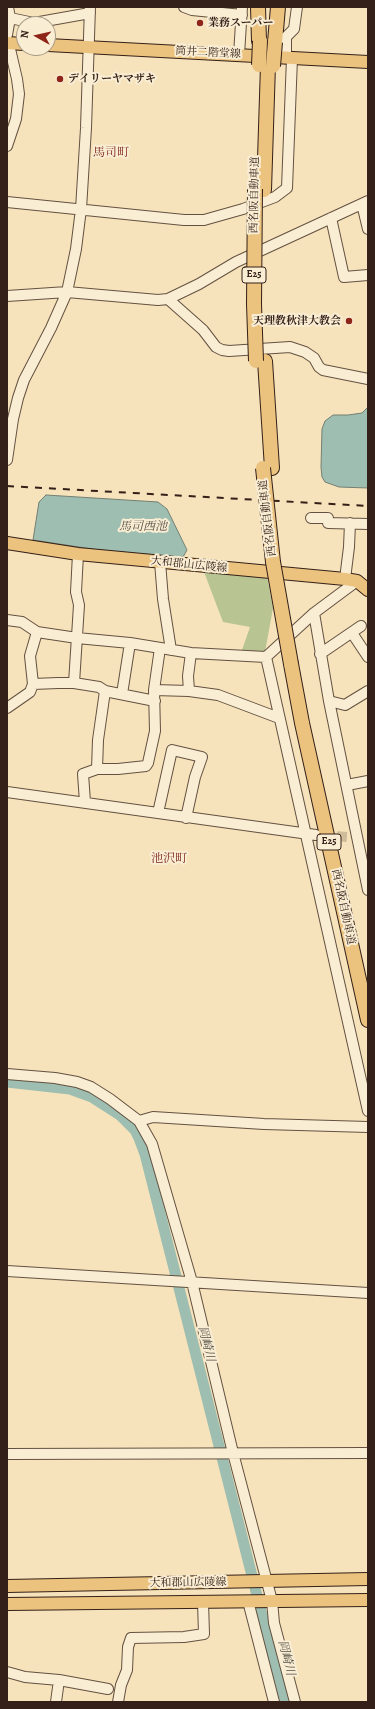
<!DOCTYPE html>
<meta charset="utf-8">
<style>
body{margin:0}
#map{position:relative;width:375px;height:1709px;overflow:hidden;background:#f6e3bb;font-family:Alegreya,serif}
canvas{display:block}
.frame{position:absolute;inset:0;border:8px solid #342018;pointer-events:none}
.north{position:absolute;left:16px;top:16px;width:40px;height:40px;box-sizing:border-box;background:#f9edd3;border:1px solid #aa9b88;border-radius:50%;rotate:278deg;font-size:11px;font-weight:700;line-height:16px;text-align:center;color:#342018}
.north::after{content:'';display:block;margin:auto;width:14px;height:18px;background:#8f2418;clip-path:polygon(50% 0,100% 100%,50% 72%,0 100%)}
</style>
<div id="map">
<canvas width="375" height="1709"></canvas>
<div class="frame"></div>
<div class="north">N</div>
</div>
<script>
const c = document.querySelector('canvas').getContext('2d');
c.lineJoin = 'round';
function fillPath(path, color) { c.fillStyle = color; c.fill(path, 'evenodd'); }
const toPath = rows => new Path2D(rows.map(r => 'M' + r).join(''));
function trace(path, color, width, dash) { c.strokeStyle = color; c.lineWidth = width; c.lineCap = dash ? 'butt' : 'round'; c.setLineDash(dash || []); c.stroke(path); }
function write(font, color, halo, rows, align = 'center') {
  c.font = font + ' Alegreya,"Noto Serif JP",serif'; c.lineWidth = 4; c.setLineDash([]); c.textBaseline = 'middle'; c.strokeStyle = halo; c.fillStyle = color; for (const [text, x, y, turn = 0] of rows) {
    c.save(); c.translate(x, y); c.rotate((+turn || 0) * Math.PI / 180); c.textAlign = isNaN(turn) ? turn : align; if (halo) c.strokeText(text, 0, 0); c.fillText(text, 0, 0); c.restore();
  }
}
const green = toPath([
 [204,572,267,576,273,608,265,652,242,650,250,627,223,622]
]);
const water = toPath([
 [368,407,368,488,339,487,325,482,322,477,321,467,322,429,325,421,333,415,348,415,362,413,368,407],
 [46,495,158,502,167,509,187,550,183,557,105,551,33,540,39,502,46,495]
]);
const river = toPath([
 [7,1082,70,1089,92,1097,120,1115,135,1130,139,1138,145,1154,284,1702]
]);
const minorTunnel = toPath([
 [322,835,348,837]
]);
const minor = toPath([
 [184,7,192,10,242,15],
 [10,18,34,23,90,13],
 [7,35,10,18,8,7],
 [239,55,242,7],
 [286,57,286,37,294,29,297,7],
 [7,146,16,119,19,94,17,79,10,49,10,43],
 [7,202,184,220,204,220,243,209,275,197,287,188,292,58],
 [362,204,368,229],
 [331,218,344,277,368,275],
 [7,296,67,292,158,300,168,299,199,284,236,262,368,201],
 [168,299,203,330,216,347,222,350,229,351,290,347,305,352,314,358,319,367,323,370,368,379],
 [7,460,13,419,18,398,24,380,51,328,67,292,76,249,81,209,86,128,90,7],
 [311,518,328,518,328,523,368,524],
 [160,562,163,599,171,650],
 [345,579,349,547,350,523],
 [314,613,329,701,368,890],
 [7,620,22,622,37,632,77,638,130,643,191,653,266,657,314,613,357,581],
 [352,633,368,657],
 [320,654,361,626],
 [266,657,368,1111],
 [74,683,79,605,76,592,78,554],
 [33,684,30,656,37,632],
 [154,690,189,691,218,695,279,718],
 [189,691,188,676,191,653],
 [122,694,130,643],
 [329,701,345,705,368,691],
 [7,708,30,692,33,684,58,683,74,683,99,687,105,691,155,701],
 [97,769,98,740,105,691],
 [347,785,368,781],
 [7,792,316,835],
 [85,802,83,774,97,769,118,769,146,766,148,763,155,731,154,690,160,648],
 [158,813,172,750,202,757,195,777,186,818],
 [7,1074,55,1078,77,1082,91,1087,110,1099,139,1121,152,1144,192,1282,233,1453,272,1601,274,1623,295,1702],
 [139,1121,153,1117,264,1124,368,1127],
 [7,1271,368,1293],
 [7,1454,368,1453],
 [248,1601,274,1702],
 [7,1672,25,1677,59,1680,108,1689],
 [56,1702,59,1680],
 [118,1702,121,1685,127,1670,128,1647,131,1638,184,1637,204,1634,203,1602]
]);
const major = toPath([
 [7,43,24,44],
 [48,45,368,62],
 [7,543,78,554,345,579,357,581,368,590],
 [7,1586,368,1579],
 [7,1604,368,1600]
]);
const highway = toPath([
 [258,7,259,41],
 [275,42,278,7],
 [264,190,268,65],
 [265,361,272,468],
 [291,664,302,723,368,1020]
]);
const rail = toPath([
 [7,486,368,506]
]);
const highwayBridge = toPath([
 [259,65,260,41],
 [273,66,275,42],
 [255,189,254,304,256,361],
 [263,468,273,562,291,664]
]);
const markers = [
 [200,23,4,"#8f2418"],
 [60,79,4,"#8f2418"],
 [349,321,4,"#8f2418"]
];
const shields = [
 [254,275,24],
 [329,842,24]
];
const shieldNames = [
 ["E25",254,275],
 ["E25",329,842]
];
const poiNames = [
 ["業務スーパー",208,23],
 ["デイリーヤマザキ",68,79],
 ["天理教秋津大教会",341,321,"right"]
];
const streetNames = [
 ["筒井二階堂線",208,53,3],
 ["西名阪自動車道",255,195,-89],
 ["西名阪自動車道",268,518,-97],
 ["大和郡山広陵線",189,565,6],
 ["西名阪自動車道",343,907,78],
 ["大和郡山広陵線",188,1583,-1]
];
const neighbourhoodNames = [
 ["馬司町",111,153],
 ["池沢町",169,859]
];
const waterNames = [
 ["馬司西池",143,527],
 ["岡崎川",206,1344,76],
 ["岡崎川",286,1658,76]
];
fillPath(green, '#b9c493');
fillPath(water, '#9dbeb0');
trace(water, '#737f73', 1);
trace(river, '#9dbeb0', 11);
trace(minorTunnel, '#cfbc9a', 10, [10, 5]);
trace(minor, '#645141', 12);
trace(major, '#342018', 14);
trace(highway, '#342018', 16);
trace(minor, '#f9edd3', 10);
trace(major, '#ebc27e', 12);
trace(highway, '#ebc27e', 14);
trace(rail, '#342018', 2, [7, 7]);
trace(highwayBridge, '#342018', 16, []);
trace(highwayBridge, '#ebc27e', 14);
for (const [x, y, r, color] of markers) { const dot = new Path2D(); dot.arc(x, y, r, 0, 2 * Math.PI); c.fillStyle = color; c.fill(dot); trace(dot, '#f9edd3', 1.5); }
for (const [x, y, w] of shields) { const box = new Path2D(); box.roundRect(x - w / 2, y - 8, w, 16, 3); c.fillStyle = '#f9edd3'; c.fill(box); trace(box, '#342018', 1); }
write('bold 10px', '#342018', null, shieldNames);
write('bold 11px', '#342018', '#f9edd3', poiNames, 'left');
write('11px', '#342018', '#f9edd3', streetNames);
write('12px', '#7a1f14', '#f9edd3', neighbourhoodNames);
write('italic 12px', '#544f46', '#f9edd3', waterNames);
</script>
